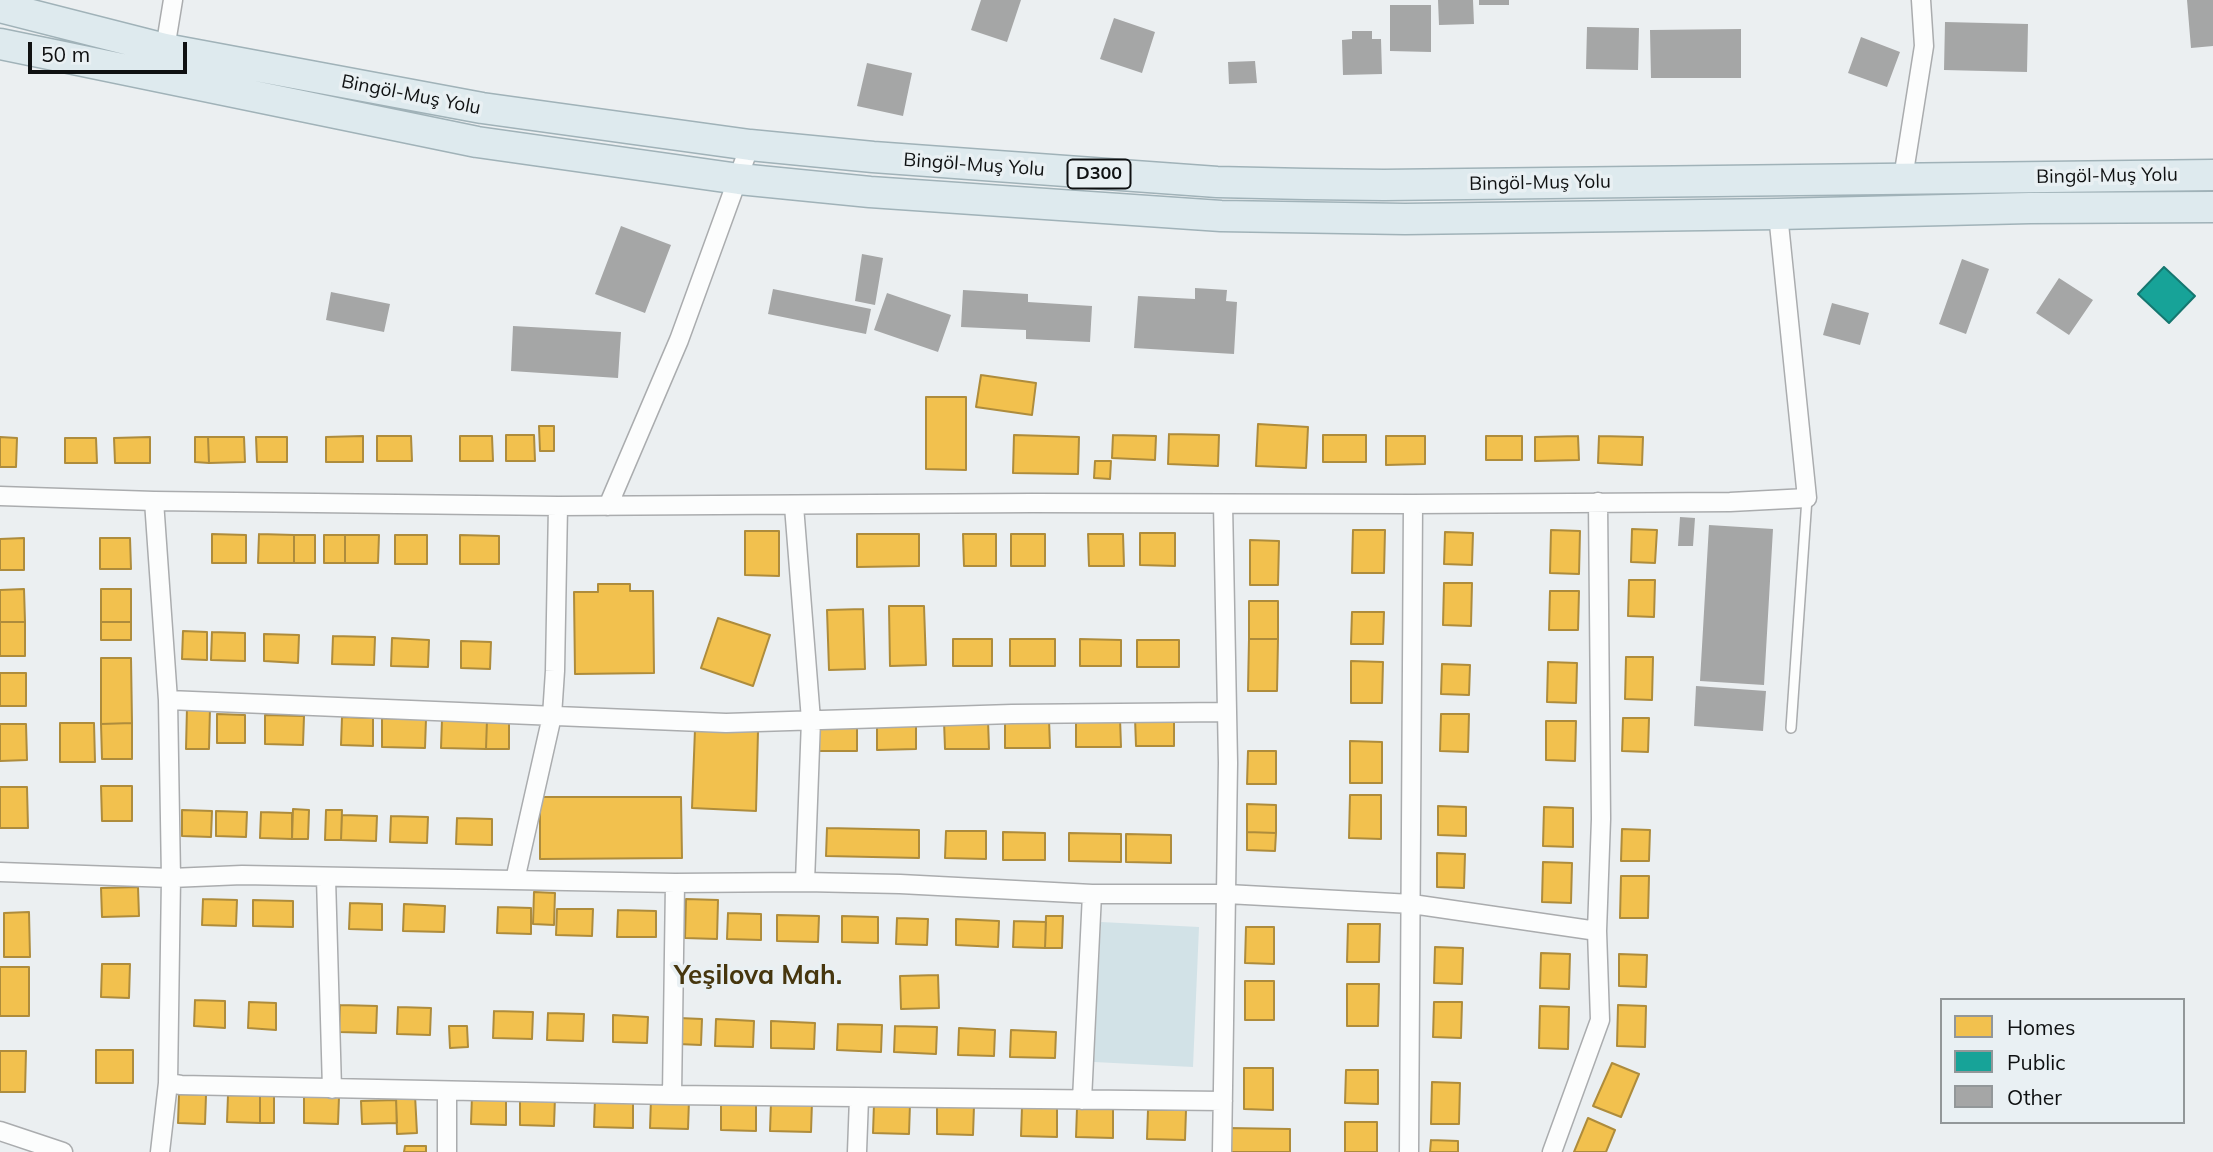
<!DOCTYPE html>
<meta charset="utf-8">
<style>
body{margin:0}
#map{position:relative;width:2213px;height:1152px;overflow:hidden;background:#ebeff1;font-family:Mulish,sans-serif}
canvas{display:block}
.legend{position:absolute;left:1940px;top:998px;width:245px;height:126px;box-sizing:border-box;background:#e9f0f3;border:2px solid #929799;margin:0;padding:9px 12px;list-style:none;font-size:21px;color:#0f1112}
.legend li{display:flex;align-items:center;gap:14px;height:35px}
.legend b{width:35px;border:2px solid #929799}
.scale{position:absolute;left:28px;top:42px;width:159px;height:32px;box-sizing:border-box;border:4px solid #0f1112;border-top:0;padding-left:9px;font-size:21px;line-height:24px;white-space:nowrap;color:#0f1112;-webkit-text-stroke:5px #e9f0f3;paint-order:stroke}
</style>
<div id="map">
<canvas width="2213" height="1152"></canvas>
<ul class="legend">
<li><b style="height:19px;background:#f2c14e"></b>Homes</li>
<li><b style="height:19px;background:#17a398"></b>Public</li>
<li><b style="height:19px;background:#a5a6a6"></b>Other</li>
</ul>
<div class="scale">50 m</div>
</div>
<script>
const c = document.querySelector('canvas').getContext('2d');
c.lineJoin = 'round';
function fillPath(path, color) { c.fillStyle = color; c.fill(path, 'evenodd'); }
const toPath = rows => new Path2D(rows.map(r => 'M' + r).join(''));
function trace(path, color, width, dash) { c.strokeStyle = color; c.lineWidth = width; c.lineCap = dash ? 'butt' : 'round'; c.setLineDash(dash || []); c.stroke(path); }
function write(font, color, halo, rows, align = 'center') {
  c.font = font + ' Mulish,sans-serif'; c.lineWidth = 7; c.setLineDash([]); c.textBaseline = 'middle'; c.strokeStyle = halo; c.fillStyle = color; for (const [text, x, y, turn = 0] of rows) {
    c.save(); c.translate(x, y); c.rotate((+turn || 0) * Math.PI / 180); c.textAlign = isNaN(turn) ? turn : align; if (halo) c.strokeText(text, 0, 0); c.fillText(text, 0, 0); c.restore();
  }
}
const green = toPath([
 [1101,922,1199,927,1193,1067,1094,1062]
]);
const homes = toPath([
 [981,375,1036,383,1032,415,976,407,981,375],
 [926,397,966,397,966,470,926,469,926,397],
 [1258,424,1308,427,1306,468,1256,466,1258,424],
 [539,426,554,426,554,451,540,451,539,426],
 [1169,434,1219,435,1218,466,1168,464,1169,434],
 [506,435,534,435,535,461,506,461,506,435],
 [1014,435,1079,437,1078,474,1013,473,1014,435],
 [1113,435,1156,436,1155,460,1112,458,1113,435],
 [1323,435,1366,435,1366,462,1323,462,1323,435],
 [363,436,363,462,326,462,326,437,363,436],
 [377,436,411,436,412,461,377,461,377,436],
 [460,436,492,436,493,461,460,461,460,436],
 [1386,436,1425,436,1425,464,1386,465,1386,436],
 [1486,436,1522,436,1522,460,1486,460,1486,436],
 [1578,436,1579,460,1535,461,1535,437,1578,436],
 [1599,436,1643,437,1642,465,1598,463,1599,436],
 [0,437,17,438,16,467,0,467,0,437],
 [150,437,150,463,115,463,114,438,150,437],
 [195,437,208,437,209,463,195,462,195,437],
 [208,437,244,437,245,462,209,463,208,437],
 [256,437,287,437,287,462,257,462,256,437],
 [65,438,96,438,97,463,65,463,65,438],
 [1095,461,1111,461,1110,479,1094,478,1095,461],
 [1632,529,1657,530,1655,563,1631,562,1632,529],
 [1353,530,1385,530,1384,573,1352,573,1353,530],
 [1551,530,1580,531,1579,574,1550,573,1551,530],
 [745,531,779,531,779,576,745,575,745,531],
 [1445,532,1473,533,1472,565,1444,564,1445,532],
 [1140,533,1175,533,1175,566,1140,565,1140,533],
 [212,534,246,535,246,563,212,563,212,534],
 [259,534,294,535,294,563,258,563,259,534],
 [857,534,919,534,919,566,857,567,857,534],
 [963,534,996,534,996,566,964,566,963,534],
 [1011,534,1045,534,1045,566,1011,566,1011,534],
 [1088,534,1123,534,1124,566,1089,566,1088,534],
 [294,535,315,535,315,563,294,563,294,535],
 [324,535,345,535,345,563,324,563,324,535],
 [345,535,379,535,378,563,345,563,345,535],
 [395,535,427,535,427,564,395,564,395,535],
 [460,535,499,536,499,564,460,564,460,535],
 [24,538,24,570,0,570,0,539,24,538],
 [100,538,130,538,131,569,100,569,100,538],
 [1250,540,1279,541,1278,585,1250,585,1250,540],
 [1629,580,1655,580,1654,617,1628,616,1629,580],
 [1444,583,1472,583,1471,626,1443,625,1444,583],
 [598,584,630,584,630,591,653,591,654,673,575,674,574,592,598,592,598,584],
 [24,589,25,622,0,622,0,590,24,589],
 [101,589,131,589,131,622,101,622,101,589],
 [1550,591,1579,591,1578,630,1549,630,1550,591],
 [1249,601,1278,601,1278,639,1249,639,1249,601],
 [889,606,924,606,926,665,890,666,889,606],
 [863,609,865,669,829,670,827,610,863,609],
 [1352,612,1384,612,1383,644,1351,644,1352,612],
 [718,618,770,635,753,686,701,668,718,618],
 [0,622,25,622,25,656,0,656,0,622],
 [101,622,131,622,131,640,101,640,101,622],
 [183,631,207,632,207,660,182,659,183,631],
 [212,632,245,633,245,661,211,660,212,632],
 [264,634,299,635,298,663,264,661,264,634],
 [333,636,375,637,374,665,332,664,333,636],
 [392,638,429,640,428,667,391,666,392,638],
 [953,639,992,639,992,666,953,666,953,639],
 [1010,639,1055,639,1055,666,1010,666,1010,639],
 [1080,639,1121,640,1121,666,1080,666,1080,639],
 [1249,639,1278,639,1277,691,1248,691,1249,639],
 [1137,640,1179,640,1179,667,1137,667,1137,640],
 [461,641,491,642,490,669,461,668,461,641],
 [1626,657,1653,657,1652,700,1625,699,1626,657],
 [101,658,131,658,132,723,101,724,101,658],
 [1351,661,1383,662,1382,703,1351,703,1351,661],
 [1548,662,1577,663,1576,703,1547,702,1548,662],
 [1442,664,1470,665,1469,695,1441,694,1442,664],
 [0,673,26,673,26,706,0,706,0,673],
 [187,707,210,708,209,749,186,749,187,707],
 [217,714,245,715,245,743,217,743,217,714],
 [1441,714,1469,714,1468,752,1440,751,1441,714],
 [265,715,304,716,303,745,265,744,265,715],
 [342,717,373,718,373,746,341,745,342,717],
 [1174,717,1174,746,1136,746,1135,718,1174,717],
 [382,718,426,719,425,748,382,747,382,718],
 [1120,718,1121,747,1076,747,1076,719,1120,718],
 [1623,718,1649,718,1648,752,1622,751,1623,718],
 [442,719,487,720,486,749,441,748,442,719],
 [1049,719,1050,748,1005,748,1005,720,1049,719],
 [487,720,509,721,509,749,486,749,487,720],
 [988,720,989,749,945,749,944,721,988,720],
 [916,721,916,749,877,750,877,722,916,721],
 [1546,721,1576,721,1575,761,1546,760,1546,721],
 [815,722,857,722,857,751,816,751,815,722],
 [60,723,94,723,95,762,60,762,60,723],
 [132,723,132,759,102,759,101,724,132,723],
 [0,724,26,724,27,760,0,761,0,724],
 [695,729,758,731,756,811,692,808,695,729],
 [1350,741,1382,742,1382,783,1350,783,1350,741],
 [1248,751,1276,751,1276,784,1247,784,1248,751],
 [101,786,132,786,132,821,102,821,101,786],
 [0,787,27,787,28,828,0,828,0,787],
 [1350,795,1381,795,1381,839,1349,838,1350,795],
 [540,797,681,797,682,858,540,859,540,797],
 [1247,804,1276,805,1276,833,1247,832,1247,804],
 [1438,806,1466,807,1466,836,1438,835,1438,806],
 [1544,807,1573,808,1573,847,1543,846,1544,807],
 [293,809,309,810,308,839,292,839,293,809],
 [182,810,212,811,211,837,182,836,182,810],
 [326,810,342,810,341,840,325,840,326,810],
 [216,811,247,812,246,837,216,836,216,811],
 [261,812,292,813,292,839,260,838,261,812],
 [342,815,377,816,376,841,341,840,342,815],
 [391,816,428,817,427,843,390,842,391,816],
 [457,818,492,819,492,845,456,844,457,818],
 [827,828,919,830,919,858,826,856,827,828],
 [1622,829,1650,830,1649,861,1621,861,1622,829],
 [946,831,986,831,986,859,945,858,946,831],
 [1003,832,1045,833,1045,860,1003,860,1003,832],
 [1247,832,1276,833,1275,851,1247,850,1247,832],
 [1069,833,1121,834,1121,862,1069,861,1069,833],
 [1126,834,1171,835,1171,863,1126,862,1126,834],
 [1437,853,1465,854,1464,888,1437,887,1437,853],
 [1543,862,1572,863,1571,903,1542,902,1543,862],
 [1621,876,1649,876,1648,918,1620,918,1621,876],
 [138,887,139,916,102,917,101,888,138,887],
 [534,892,555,893,554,925,533,924,534,892],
 [203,899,237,900,236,926,202,925,203,899],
 [686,899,718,900,717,939,685,938,686,899],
 [253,900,293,901,293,927,253,926,253,900],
 [350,903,382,904,382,930,349,929,350,903],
 [404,904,445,906,444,932,403,931,404,904],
 [498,907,531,908,531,934,497,933,498,907],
 [557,909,593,909,592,936,556,935,557,909],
 [618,910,656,911,656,937,617,937,618,910],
 [29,912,30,957,4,957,4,913,29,912],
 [728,913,761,914,761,940,727,939,728,913],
 [777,915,819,916,818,942,777,941,777,915],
 [842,916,878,917,878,943,842,942,842,916],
 [1046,916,1063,916,1062,948,1045,948,1046,916],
 [897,918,928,919,927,945,896,944,897,918],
 [956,919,999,921,998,947,956,945,956,919],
 [1014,921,1046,922,1045,948,1013,947,1014,921],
 [1348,924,1380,924,1379,962,1347,962,1348,924],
 [1246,927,1274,927,1274,964,1245,963,1246,927],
 [1435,947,1463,948,1462,984,1434,983,1435,947],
 [1541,953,1570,954,1569,989,1540,988,1541,953],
 [1619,954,1647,955,1646,987,1619,986,1619,954],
 [102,964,130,964,129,998,101,997,102,964],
 [0,967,29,967,29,1016,0,1016,0,967],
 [938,975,939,1008,901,1009,900,976,938,975],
 [1245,981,1274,981,1274,1020,1245,1020,1245,981],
 [1347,984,1379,984,1378,1026,1347,1026,1347,984],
 [195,1000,225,1001,225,1028,194,1026,195,1000],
 [249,1002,276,1003,276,1030,248,1028,249,1002],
 [1434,1002,1462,1002,1461,1038,1433,1037,1434,1002],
 [340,1005,377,1006,376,1033,339,1032,340,1005],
 [1618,1005,1646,1006,1645,1047,1617,1046,1618,1005],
 [1540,1006,1569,1007,1568,1049,1539,1048,1540,1006],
 [398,1007,431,1008,430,1035,397,1034,398,1007],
 [494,1011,533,1012,532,1039,493,1038,494,1011],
 [548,1013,584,1014,583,1041,547,1040,548,1013],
 [613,1015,648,1017,647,1043,613,1042,613,1015],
 [679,1018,702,1019,701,1045,678,1044,679,1018],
 [716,1019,754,1021,753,1047,715,1046,716,1019],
 [771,1021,815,1023,814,1049,771,1048,771,1021],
 [838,1024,882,1025,881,1052,837,1050,838,1024],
 [449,1026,467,1026,468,1047,450,1048,449,1026],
 [895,1026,937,1027,936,1054,894,1052,895,1026],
 [959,1028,995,1030,994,1056,958,1055,959,1028],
 [1011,1030,1056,1032,1055,1058,1010,1057,1011,1030],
 [96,1050,133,1050,133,1083,96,1083,96,1050],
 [0,1051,26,1051,25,1092,0,1092,0,1051],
 [1612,1063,1639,1074,1621,1117,1593,1106,1612,1063],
 [1244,1068,1273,1068,1273,1110,1244,1109,1244,1068],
 [1346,1070,1378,1070,1378,1104,1345,1103,1346,1070],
 [1432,1082,1460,1083,1459,1124,1431,1124,1432,1082],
 [179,1094,206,1095,205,1124,178,1123,179,1094],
 [228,1095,260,1096,260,1123,227,1122,228,1095],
 [396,1095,415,1095,417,1133,397,1134,396,1095],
 [472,1095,506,1096,506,1125,471,1124,472,1095],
 [260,1096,274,1096,274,1123,260,1123,260,1096],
 [304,1096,339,1097,338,1124,304,1123,304,1096],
 [520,1096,555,1097,554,1126,520,1125,520,1096],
 [595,1098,633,1099,633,1128,594,1127,595,1098],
 [651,1099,689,1100,688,1129,650,1128,651,1099],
 [396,1100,397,1123,362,1124,361,1101,396,1100],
 [721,1101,756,1101,756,1131,721,1130,721,1101],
 [771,1102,812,1102,811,1132,770,1131,771,1102],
 [874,1104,910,1104,909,1134,873,1133,874,1104],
 [937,1105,974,1106,973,1135,937,1134,937,1105],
 [1022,1107,1057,1108,1057,1137,1021,1136,1022,1107],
 [1077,1108,1113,1109,1113,1138,1076,1137,1077,1108],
 [1148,1110,1186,1110,1185,1140,1147,1139,1148,1110],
 [1588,1118,1615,1130,1606,1152,1574,1152,1588,1118],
 [1345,1122,1377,1122,1377,1152,1345,1152,1345,1122],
 [1228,1128,1290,1129,1290,1152,1228,1152,1228,1128],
 [1431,1140,1458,1141,1458,1152,1430,1152,1431,1140],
 [405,1146,426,1146,426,1152,404,1152,405,1146]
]);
const public = toPath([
 [2164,267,2195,296,2169,323,2138,294,2164,267]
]);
const building = toPath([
 [981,0,1021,0,1007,42,971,30],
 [1438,0,1473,0,1474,24,1439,25],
 [1479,0,1509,0,1509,5,1479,5],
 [2187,0,2213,0,2213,46,2191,48],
 [1390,5,1431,5,1431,52,1390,51],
 [1114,18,1155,32,1142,73,1100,59],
 [1945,22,2028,24,2027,72,1944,70],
 [1587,27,1639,28,1638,70,1586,69],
 [1741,29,1741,78,1651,78,1650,30],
 [1352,31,1372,31,1372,39,1381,39,1382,74,1343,75,1342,40,1352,39],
 [1861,37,1900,52,1887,87,1848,73],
 [1255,61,1257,83,1229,84,1228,62],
 [867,63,912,73,903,116,857,106],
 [621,226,671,245,645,313,595,294],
 [862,254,883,258,875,305,855,301],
 [1962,259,1989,269,1966,334,1939,324],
 [2059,278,2093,300,2069,335,2036,313],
 [1195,288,1227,290,1226,301,1237,302,1234,354,1134,348,1138,296,1195,299],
 [773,289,871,309,866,334,768,314],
 [963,290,1028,294,1028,302,1092,306,1090,342,1026,339,1026,330,961,327],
 [331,292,390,304,384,332,326,320],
 [887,293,951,315,938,352,874,330],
 [1832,303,1869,313,1860,345,1823,335],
 [513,326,621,332,618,378,511,371],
 [1680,517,1695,518,1693,546,1678,546],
 [1709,525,1773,529,1764,685,1700,681],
 [1696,686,1766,691,1763,731,1694,726]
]);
const service = toPath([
 [1791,728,1807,498]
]);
const minor = toPath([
 [165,49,173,0],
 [1903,178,1924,46,1921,0],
 [0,496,154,501,558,506,1032,503,1413,504,1730,502,1807,498,1778,214],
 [154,501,168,700,171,878,168,1083,160,1152],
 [608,506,679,340,750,145],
 [794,506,811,720,805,882],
 [168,700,726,723,1012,714,1227,712],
 [0,872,171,878,242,875,675,883,805,882,900,884,1092,894,1227,894,1412,904,1597,931],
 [326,878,332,1089],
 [515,880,552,716,555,671,558,506],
 [168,1083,181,1085,672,1095,1223,1101],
 [447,1091,447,1152],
 [672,1095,675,883],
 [1082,1100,1092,894],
 [0,1131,63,1152],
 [857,1152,859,1098],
 [1222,1152,1228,763,1223,504],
 [1409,1152,1413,504],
 [1552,1152,1600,1020,1597,931,1601,819,1598,502]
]);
const trunk = toPath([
 [0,7,165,49,482,108,750,145,873,157,1217,182,1306,184,1384,185,2213,175],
 [0,44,477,142,739,179,870,192,1221,216,1405,219,1778,214,2030,208,2213,207]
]);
const shields = [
 [1099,174,63]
];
const shieldNames = [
 ["D300",1099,174]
];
const streetNames = [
 ["Bingöl-Muş Yolu",411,95,11],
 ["Bingöl-Muş Yolu",974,165,4],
 ["Bingöl-Muş Yolu",2107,176,-1],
 ["Bingöl-Muş Yolu",1540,183,-1]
];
const districtNames = [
 ["Yeşilova Mah.",758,976]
];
fillPath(green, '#d2e2e7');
fillPath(homes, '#f2c14e');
trace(homes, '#ae8c3c', 2);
fillPath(public, '#17a398');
trace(public, '#157770', 2);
fillPath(building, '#a5a6a6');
trace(service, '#aaacae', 12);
trace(minor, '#aaacae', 21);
trace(trunk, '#a0b2b8', 33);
trace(service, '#fcfdfd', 9);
trace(minor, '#fcfdfd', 18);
trace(trunk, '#deeaee', 30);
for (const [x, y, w] of shields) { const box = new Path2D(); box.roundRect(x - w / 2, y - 14.5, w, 29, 5); c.fillStyle = '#e9f0f3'; c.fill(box); trace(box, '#0f1112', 2); }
write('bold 18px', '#0f1112', null, shieldNames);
write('19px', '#0f1112', '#e9f0f3', streetNames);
write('bold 26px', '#46360e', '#e9f0f3', districtNames);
</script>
